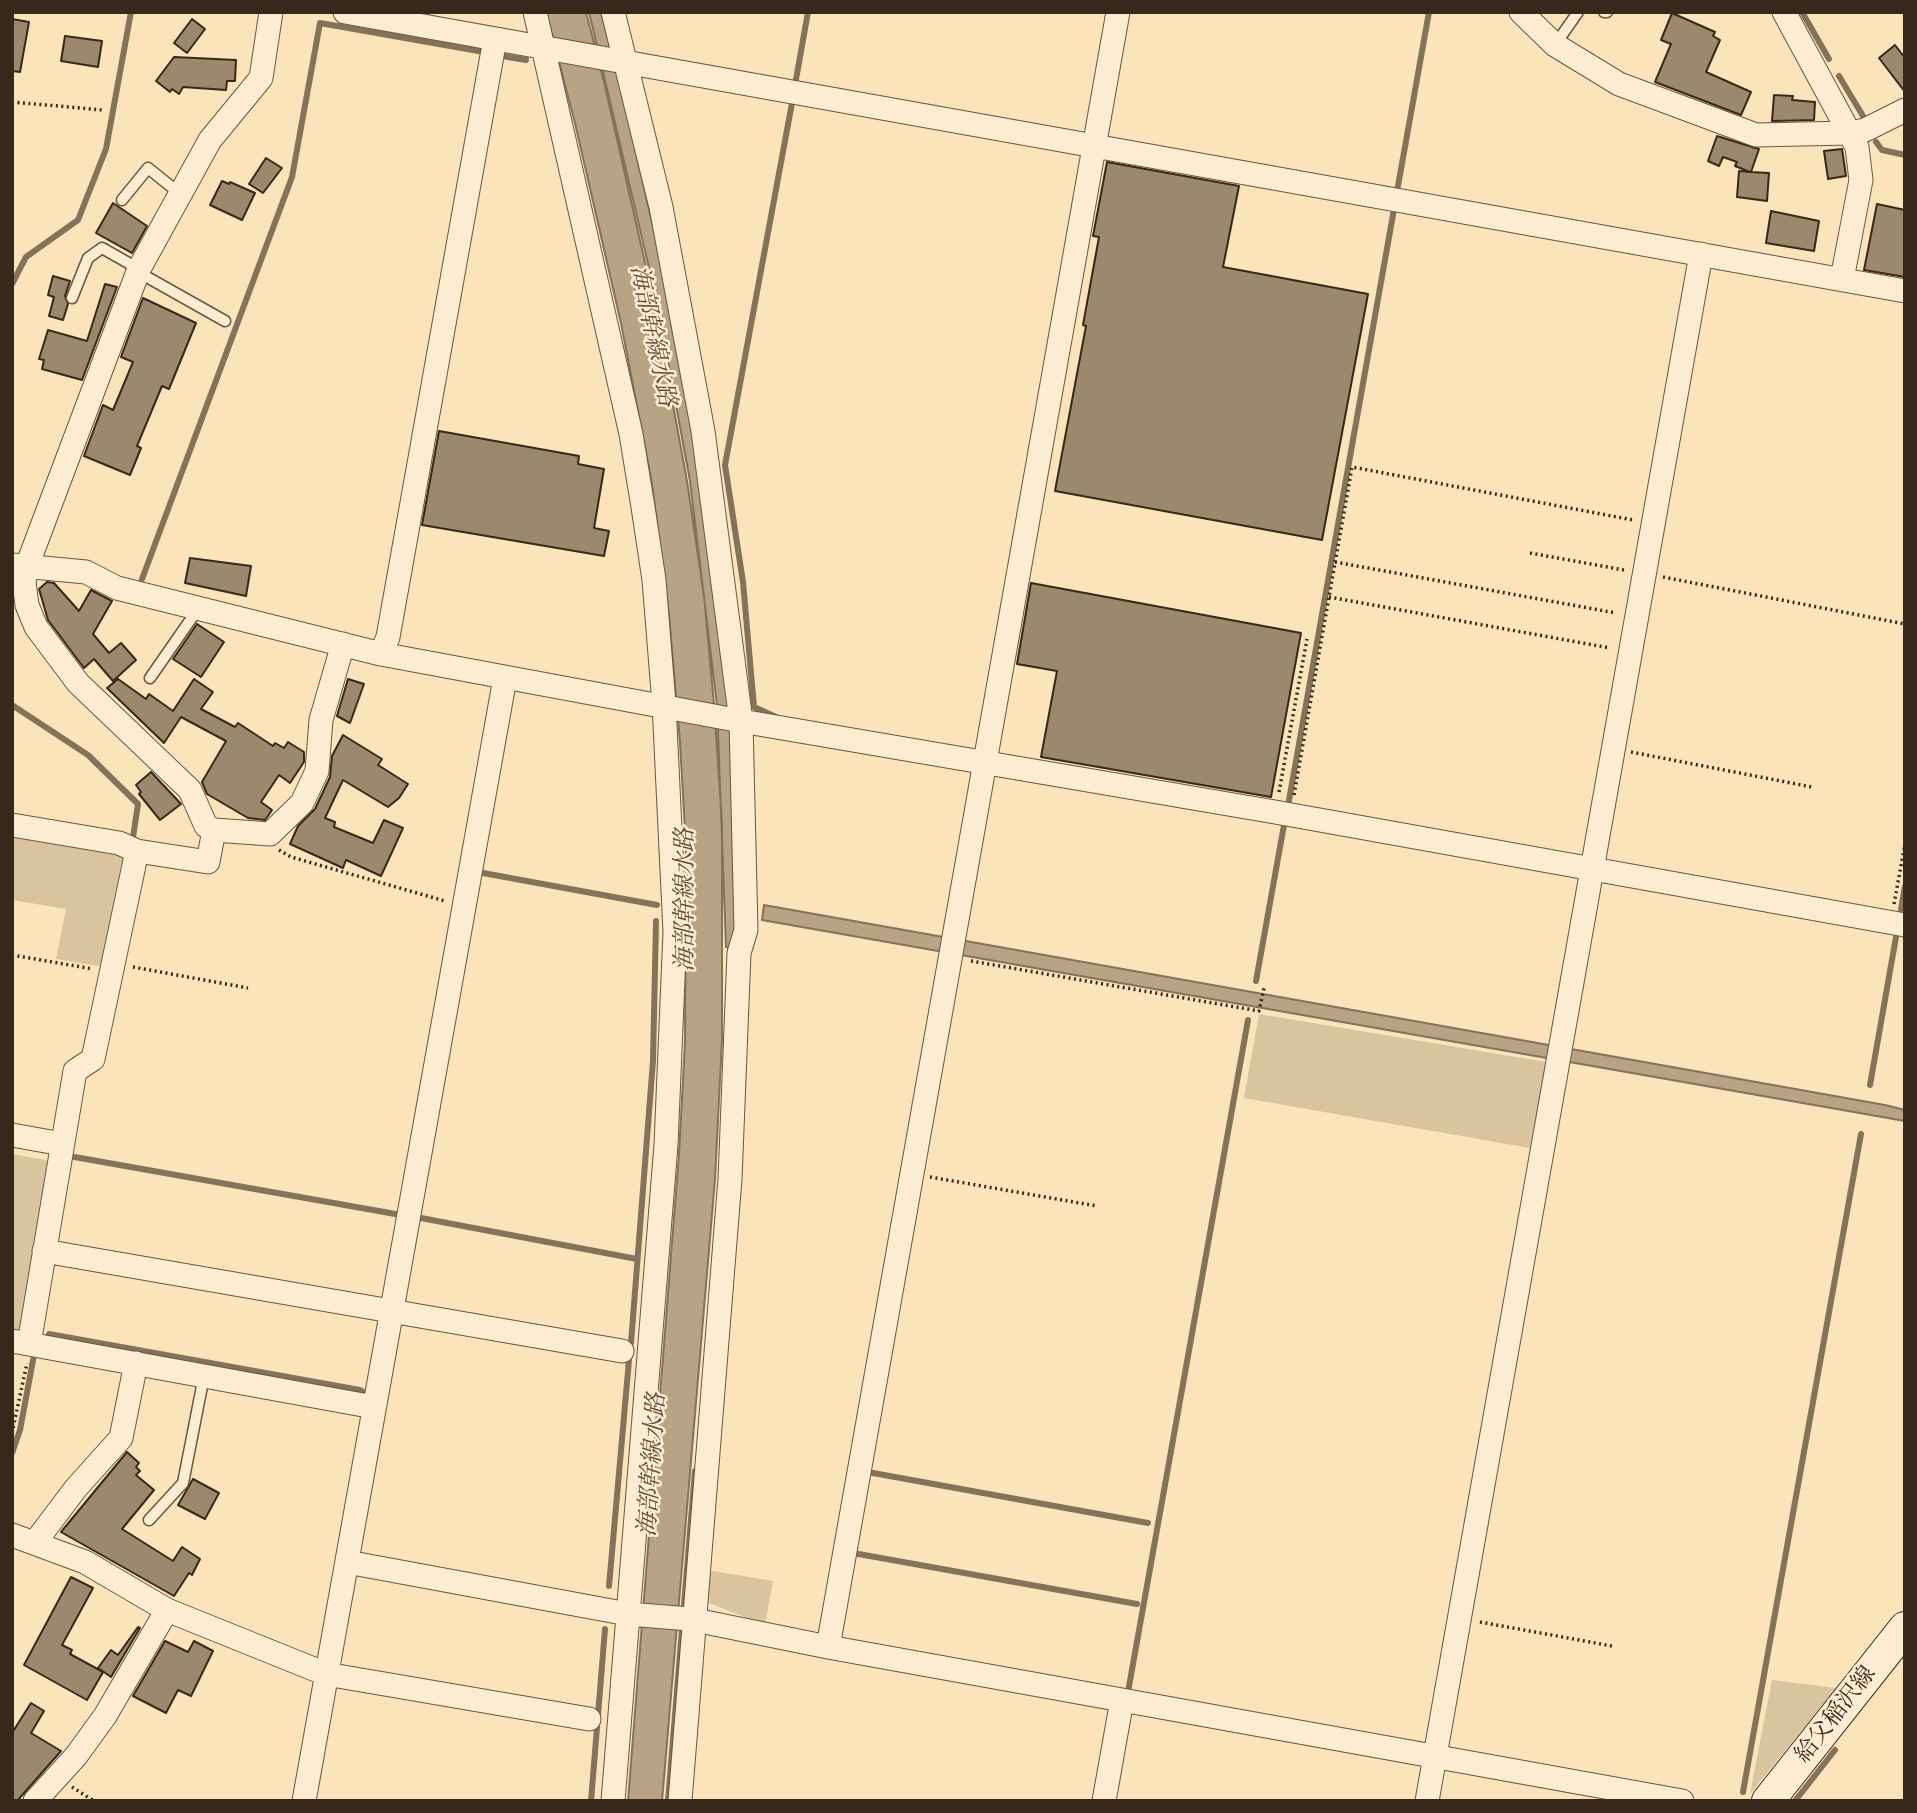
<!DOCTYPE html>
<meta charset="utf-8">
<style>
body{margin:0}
#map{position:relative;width:1917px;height:1813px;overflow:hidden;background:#fbe3ba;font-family:"Gentium Book Plus",serif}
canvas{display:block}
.frame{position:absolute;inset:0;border:14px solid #36281a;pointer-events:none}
</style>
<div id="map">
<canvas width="1917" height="1813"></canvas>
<div class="frame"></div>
</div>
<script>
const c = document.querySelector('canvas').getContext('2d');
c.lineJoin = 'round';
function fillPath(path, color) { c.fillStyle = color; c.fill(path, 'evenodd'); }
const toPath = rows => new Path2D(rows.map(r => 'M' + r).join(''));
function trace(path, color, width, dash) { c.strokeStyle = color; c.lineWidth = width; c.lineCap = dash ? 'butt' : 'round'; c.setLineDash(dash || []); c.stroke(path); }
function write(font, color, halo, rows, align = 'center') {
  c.font = font + ' "Gentium Book Plus","Noto Serif JP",serif'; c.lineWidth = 5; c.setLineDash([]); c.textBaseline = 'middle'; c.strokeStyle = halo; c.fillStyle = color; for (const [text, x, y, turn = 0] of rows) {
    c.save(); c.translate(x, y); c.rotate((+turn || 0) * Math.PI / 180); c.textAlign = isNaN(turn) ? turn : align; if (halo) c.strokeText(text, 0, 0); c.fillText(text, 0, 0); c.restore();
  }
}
const green = toPath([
 [12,829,128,851,105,967,56,959,66,909,12,900],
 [1259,1014,1546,1062,1530,1148,1244,1098],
 [12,1154,56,1162,26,1333,12,1331],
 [707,1570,773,1581,765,1625,704,1601],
 [1772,1680,1836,1688,1750,1794]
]);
const water = toPath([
 [546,12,586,12,604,82,654,302,687,481,704,596,714,704,722,823,722,1039,715,1179,662,1801,628,1801,679,1154,685,1043,686,847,680,742,669,615,652,484,621,323,575,123,546,12],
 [589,12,601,12,619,81,669,295,702,475,730,701,739,912,732,947,726,947,717,705,690,481,657,302,589,12],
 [764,905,1885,1105,1905,1110,1905,1121,762,920,764,905]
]);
const stream = toPath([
 [1802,12,1829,59],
 [502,56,526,60],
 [1839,76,1863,116],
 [795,85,808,12],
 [1876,142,1882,150,1905,155],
 [1398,186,1429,12],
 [12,284,26,257,78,220,106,149,131,12],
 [142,579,292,177,320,23,484,52],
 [12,705,88,755,138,804,132,844],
 [776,717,754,707,743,582,725,465,792,103],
 [1288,806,1394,209],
 [483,873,657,905],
 [1901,909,1905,886],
 [1256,981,1284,825],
 [1870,1085,1896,937],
 [69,1156,401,1215],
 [421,1218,637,1259],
 [49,1334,360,1390,367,1394],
 [631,1343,653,1061,656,921],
 [12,1453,20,1430,34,1355],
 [873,1473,1148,1523],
 [853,1553,1137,1604],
 [609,1586,629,1360],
 [1128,1692,1248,1020],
 [1743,1792,1861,1134],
 [591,1801,605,1629],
 [668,1801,695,1471],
 [1795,1801,1835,1750]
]);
const building = toPath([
 [1672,13,1715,32,1713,36,1720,40,1706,72,1751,92,1741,115,1655,82,1671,44,1661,40,1672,13],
 [12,19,29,22,20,72,12,71,12,19],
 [192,19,205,29,187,53,174,43,192,19],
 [65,36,102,41,98,67,61,61,65,36],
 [1895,45,1905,58,1905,92,1879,58,1895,45],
 [174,57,236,60,235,81,227,81,226,90,183,87,179,94,172,89,170,92,156,81,174,57],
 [1774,95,1793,96,1792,100,1815,102,1814,120,1772,121,1774,95],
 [1717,136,1759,149,1751,172,1769,173,1767,201,1737,197,1739,171,1750,172,1735,166,1737,162,1723,157,1719,166,1708,161,1717,136],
 [1842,149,1846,176,1828,179,1824,151,1842,149],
 [266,158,282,168,263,193,249,184,266,158],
 [1107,162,1239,186,1223,267,1368,294,1322,540,1055,491,1086,326,1083,325,1099,237,1093,236,1107,162],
 [222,181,229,184,230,182,255,193,242,220,210,205,222,181],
 [113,203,147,226,132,253,96,233,113,203],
 [1877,204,1905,210,1905,277,1864,270,1877,204],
 [1771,211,1819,221,1814,251,1766,243,1771,211],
 [53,276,70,281,65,296,68,304,63,320,49,316,54,297,48,295,53,276],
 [105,284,117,287,82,380,42,369,44,360,39,359,48,330,87,341,105,284],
 [143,298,196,323,169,389,162,386,137,446,141,448,130,475,84,456,103,405,113,410,133,362,121,357,143,298],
 [439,431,579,456,578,464,604,469,594,528,609,531,604,556,422,525,439,431],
 [190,558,251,566,246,596,185,583,190,558],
 [47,582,54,583,79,611,91,590,112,601,93,634,109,653,121,643,136,660,113,681,94,659,84,668,48,620,39,589,47,582],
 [1031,583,1301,633,1271,797,1041,757,1057,671,1017,664,1031,583],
 [197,624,224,642,201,677,173,659,197,624],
 [118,679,146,699,149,694,173,711,194,679,213,692,201,709,235,727,238,723,273,746,275,743,284,748,288,742,304,752,304,762,290,783,279,775,261,802,272,810,268,816,265,820,248,818,207,794,202,782,226,741,181,717,164,743,107,688,118,679],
 [348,679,364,684,350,723,337,716,348,679],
 [343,735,382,759,378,765,408,784,399,798,388,807,343,780,325,818,335,822,334,827,373,843,384,820,403,828,381,876,346,860,343,868,290,844,298,826,315,809,330,777,332,756,343,735],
 [151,772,181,804,160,820,139,794,141,792,136,785,151,772],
 [127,1452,139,1463,136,1467,140,1471,136,1475,154,1490,122,1529,173,1561,182,1547,200,1559,192,1575,189,1573,174,1596,61,1532,127,1452],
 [193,1479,219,1493,205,1519,178,1505,193,1479],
 [71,1577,93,1588,62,1645,72,1650,70,1654,103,1672,87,1700,24,1665,71,1577],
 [138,1627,140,1628,111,1677,98,1668,111,1650,118,1655,138,1627],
 [165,1641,188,1652,194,1641,213,1651,191,1696,178,1690,166,1713,133,1696,165,1641],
 [31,1703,44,1711,31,1733,61,1751,17,1801,12,1801,12,1733,31,1703]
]);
const path = toPath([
 [12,102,103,110],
 [1530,553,1624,570],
 [1335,562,1616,613],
 [1663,577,1905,624],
 [1329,597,1610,648],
 [1631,752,1812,787],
 [1279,792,1307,639],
 [1294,795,1352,467,1633,520],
 [279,850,291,857,445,901],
 [1894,904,1905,844],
 [12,955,93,969],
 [971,961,1259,1011,1264,988],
 [133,967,248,988],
 [930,1177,1097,1206],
 [12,1433,27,1363],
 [1480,1622,1612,1646],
 [72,1787,94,1801]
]);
const lane = toPath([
 [1604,12,1607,12],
 [1555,45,1578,12],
 [122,200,148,168,179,193],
 [138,272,225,321],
 [72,298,88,258,102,248,139,269],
 [150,678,198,609],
 [149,1520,183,1483,204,1376]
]);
const street = toPath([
 [271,12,261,78,210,140,139,269,27,566,24,582,27,605,36,627,78,683,190,790,206,826,214,830,270,834,302,803,317,771,321,720,343,644],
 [345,12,1905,291],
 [535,12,631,434,643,507,654,580,664,704,675,932,666,1145,613,1801],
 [613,12,661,207,703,431,741,721,746,930,739,953,730,1179,680,1801],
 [1521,12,1555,45,1619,84,1756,135,1850,133,1865,130,1905,110],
 [1784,12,1857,147,1861,180,1842,279],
 [12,565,86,572,117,588,381,654,741,721,1275,812,1905,925],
 [381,654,388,637,495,39],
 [12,825,119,843,137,851,93,1059,75,1071,29,1344],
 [137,851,208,862,214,830],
 [12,1135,62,1144],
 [44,1251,622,1351],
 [12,1341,374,1407],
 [12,1535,85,1562,167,1610,326,1674,589,1719],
 [36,1541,76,1488,121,1438,136,1363],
 [347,1562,628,1614,690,1619,828,1647,1682,1801],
 [828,1647,1118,12],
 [35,1801,76,1756,105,1716,167,1610],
 [304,1801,505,678],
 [1104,1801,1122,1700],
 [1427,1801,1701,254]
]);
const secondary = toPath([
 [1768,1801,1905,1628]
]);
const streetNames = [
 ["給父稲沢線",1836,1715,-52]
];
const waterNames = [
 ["海部幹線水路",652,336,78],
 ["海部幹線水路",686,900,-90],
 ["海部幹線水路",653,1465,-86]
];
fillPath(green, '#dac39f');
fillPath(water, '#b8a384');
trace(water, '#84725a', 2);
trace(stream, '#84725a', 6);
fillPath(building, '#9c896d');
trace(building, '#36281a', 2);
trace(lane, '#675742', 13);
trace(street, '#675742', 25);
trace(secondary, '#36281a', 34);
trace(path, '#36281a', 3.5, [2, 3.5]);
trace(lane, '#fcedd2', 10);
trace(street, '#fcedd2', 23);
trace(secondary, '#fcedd2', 32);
write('23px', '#36281a', '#fcedd2', streetNames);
write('italic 24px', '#5d4d3a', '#fcedd2', waterNames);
</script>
